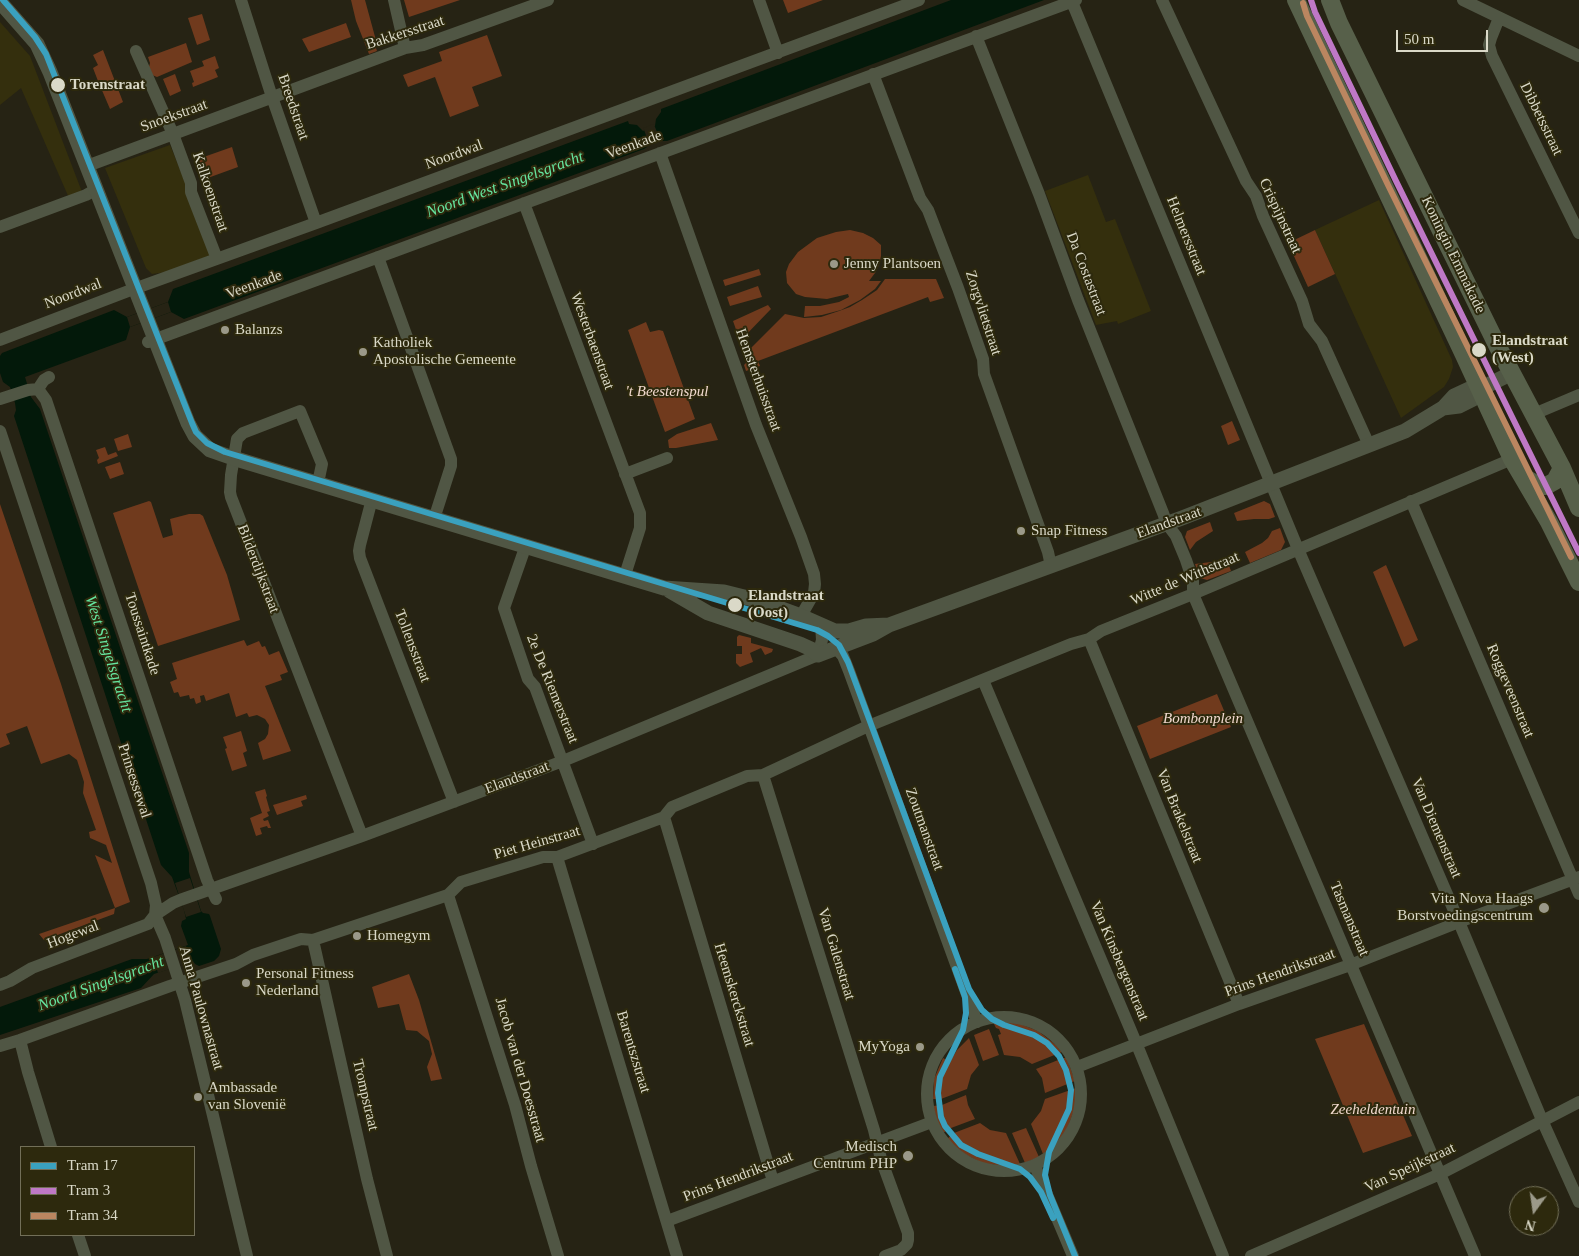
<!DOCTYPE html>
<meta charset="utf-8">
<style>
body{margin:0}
#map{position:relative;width:1579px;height:1256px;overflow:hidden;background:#262314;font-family:Georgia,serif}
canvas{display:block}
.legend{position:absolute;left:20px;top:1146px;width:175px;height:90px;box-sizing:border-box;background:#2d290d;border:1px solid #726f58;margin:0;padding:6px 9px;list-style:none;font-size:15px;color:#dad9c8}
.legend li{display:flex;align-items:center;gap:10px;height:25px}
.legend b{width:25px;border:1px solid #726f58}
.north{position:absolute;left:1509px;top:1186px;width:50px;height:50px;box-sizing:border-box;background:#2d290d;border:1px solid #726f58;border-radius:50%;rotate:194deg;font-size:14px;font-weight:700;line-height:20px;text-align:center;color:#dad9c8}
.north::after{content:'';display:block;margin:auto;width:18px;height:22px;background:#9b9989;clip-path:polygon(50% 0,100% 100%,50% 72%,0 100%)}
.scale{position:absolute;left:1396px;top:30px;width:92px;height:22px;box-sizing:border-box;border:2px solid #dad9c8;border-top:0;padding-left:6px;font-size:15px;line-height:18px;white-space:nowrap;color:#dad9c8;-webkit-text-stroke:4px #2d290d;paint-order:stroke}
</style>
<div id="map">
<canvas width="1579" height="1256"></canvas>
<ul class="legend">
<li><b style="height:6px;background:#3aa1bf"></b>Tram 17</li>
<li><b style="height:6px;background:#bf78c6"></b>Tram 3</li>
<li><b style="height:6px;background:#bb8660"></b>Tram 34</li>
</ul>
<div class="north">N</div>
<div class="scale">50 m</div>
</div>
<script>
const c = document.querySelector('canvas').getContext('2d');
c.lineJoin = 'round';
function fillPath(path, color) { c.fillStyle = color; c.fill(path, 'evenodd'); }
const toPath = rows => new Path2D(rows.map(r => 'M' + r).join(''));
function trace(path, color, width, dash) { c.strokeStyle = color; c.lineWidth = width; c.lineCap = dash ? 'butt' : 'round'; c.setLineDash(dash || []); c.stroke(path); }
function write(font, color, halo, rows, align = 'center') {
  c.font = font + ' Georgia,serif'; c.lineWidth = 4; c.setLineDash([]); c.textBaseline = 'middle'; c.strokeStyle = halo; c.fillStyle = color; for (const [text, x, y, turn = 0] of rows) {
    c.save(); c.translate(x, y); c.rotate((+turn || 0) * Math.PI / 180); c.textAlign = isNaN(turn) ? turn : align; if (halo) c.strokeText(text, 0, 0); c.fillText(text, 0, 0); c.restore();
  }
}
const built = toPath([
 [0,22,30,56,82,192,69,198,21,88,0,105],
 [170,145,185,182,211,255,167,272,152,274,146,268,105,168],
 [1088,175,1106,222,1115,219,1151,311,1118,324,1117,321,1096,325,1045,191],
 [1379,200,1452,360,1453,367,1449,379,1444,387,1401,418,1315,230]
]);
const green = toPath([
 [351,0,365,0,377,44,375,45,377,51,369,54,356,21],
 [404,0,460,0,409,17],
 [783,0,823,0,788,13],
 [202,14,210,40,197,45,188,18],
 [346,23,351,37,309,52,302,39],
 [487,35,502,76,472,87,479,106,450,117,435,77,408,87,403,75,442,61,439,52],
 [186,43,192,62,157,77,152,75,149,67,150,63,148,57],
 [103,50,123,102,110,109,101,88,96,90,94,83,98,81,93,68,98,65,93,55],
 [215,56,219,68,215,70,218,77,193,87,192,83,194,82,190,71,204,66,202,61],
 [175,74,181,91,170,96,163,79],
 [232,147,238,167,205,179,198,159],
 [850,230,863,233,873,238,881,245,881,256,879,265,875,273,869,281,881,281,875,289,860,300,841,310,822,315,804,317,805,306,820,306,839,302,849,297,848,294,827,299,805,297,796,294,787,283,786,272,789,264,798,252,817,238,836,232],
 [1315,230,1335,274,1308,287,1288,243],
 [759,269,761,275,725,286,723,280],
 [885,279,936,279,944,298,930,302,928,297,758,361,760,366,746,371,744,365,752,357,749,350,785,314,804,318,821,317,839,311,850,307,862,300,877,290],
 [758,286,762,297,730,306,727,297],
 [768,305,771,309,740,341,733,321],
 [646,322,650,332,659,330,663,331,695,419,665,432,628,330],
 [1232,421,1240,440,1228,445,1221,426],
 [711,423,718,440,676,448,669,448,668,440,677,434],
 [128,434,132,447,118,451,114,439],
 [105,447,108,455,116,452,118,456,98,464,97,460,99,458,96,450],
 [120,462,124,474,110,479,105,467],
 [149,501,151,502,163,538,173,535,170,519,189,514,200,514,203,516,227,575,240,620,158,646,113,513],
 [1264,501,1270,504,1275,517,1269,519,1254,519,1237,521,1234,513],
 [0,504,61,684,130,902,115,908,114,914,44,940,39,934,115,908,95,855,112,863,106,845,90,838,89,832,96,830,83,793,84,782,77,760,69,754,41,764,27,726,6,734,10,744,0,748],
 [1210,522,1213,531,1196,542,1190,550,1185,537,1187,531],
 [1280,528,1285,542,1281,550,1250,563,1245,552,1262,543,1268,538,1272,531],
 [1227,560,1231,571,1207,580,1200,578,1195,564],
 [1386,565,1418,640,1404,647,1373,572],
 [739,635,751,638,751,643,773,649,772,652,765,655,761,648,750,653,753,662,740,667,736,663,736,654,742,654,742,646,737,646,737,637],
 [244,640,247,646,259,641,262,647,265,646,269,655,279,651,288,672,280,675,282,680,265,686,291,751,263,760,258,743,265,739,268,734,269,725,265,719,257,715,249,717,247,713,236,717,229,693,206,701,204,695,200,696,201,702,196,704,194,698,190,699,189,695,180,697,178,692,174,693,170,682,177,679,172,663],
 [1217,694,1231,727,1150,759,1137,726],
 [241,731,247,751,243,753,247,766,232,771,225,749,227,748,223,737],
 [265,789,267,796,266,797,270,811,267,812,269,816,263,819,264,821,268,820,271,828,268,828,267,826,260,828,262,834,256,836,250,818,262,813,255,792],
 [306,795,307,799,301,801,303,806,277,815,273,805],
 [409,974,419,1000,442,1079,431,1081,427,1067,432,1054,429,1041,417,1031,406,1030,399,1004,378,1008,372,987],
 [1002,1021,1018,1023,1038,1031,1056,1045,1062,1052,1032,1064,1020,1057,1004,1055,998,1035,1001,1034,999,1029,996,1028,993,1022],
 [1364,1024,1412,1136,1363,1153,1315,1039],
 [989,1029,999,1055,983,1061,974,1035],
 [969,1038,979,1065,971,1075,967,1089,941,1099,933,1099,934,1079,943,1058,950,1062,957,1050],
 [1063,1058,1067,1058,1075,1081,1045,1093,1042,1078,1036,1069],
 [1076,1088,1075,1108,1067,1129,1054,1147,1043,1154,1031,1124,1041,1111,1045,1099],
 [966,1095,968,1105,975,1119,951,1128,943,1133,937,1121,933,1106,942,1105],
 [980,1123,990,1130,1006,1133,1020,1164,1002,1166,982,1163,964,1154,947,1139,954,1133],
 [1026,1128,1039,1157,1025,1163,1012,1133]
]);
const water = toPath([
 [951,0,1044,0,667,141,663,141,660,137,648,141,647,147,644,149,184,319,171,312,130,327,126,340,25,377,31,397,40,409,189,853,189,872,201,911,203,913,209,914,210,916,221,949,219,956,214,961,199,966,195,964,193,961,154,974,141,988,0,1035,0,1007,132,959,147,959,188,945,181,926,182,921,186,919,184,910,172,877,161,865,14,416,16,410,15,403,10,387,3,382,0,373,0,356,2,353,114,310,127,317,168,302,173,289,628,121,629,124,637,125,643,131,655,126,656,119,661,112,661,109]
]);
const pier = toPath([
 [653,122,659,137,648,141,643,127,644,128,653,124],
 [168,302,171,312,130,327,127,317],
 [190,878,201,912,186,917,175,883],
 [186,946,191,962,158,973,153,957]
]);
const minor = toPath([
 [241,0,272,97,316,223],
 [394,0,405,48],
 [759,0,778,53],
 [1162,0,1246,181,1256,196,1263,216,1302,301,1309,324,1322,341,1369,445],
 [1463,0,1579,56],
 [1072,2,1298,549,1459,922,1542,1120,1579,1202],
 [1499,18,1491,38,1489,45,1492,56,1579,233],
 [976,36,1039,194,1078,300,1163,513,1167,524,1176,536,1186,560,1193,581,1193,594,1475,1256],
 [136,51,173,134,191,183,191,192,217,259],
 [873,74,920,198,928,210,958,288,983,359,984,374,1048,552,1051,566],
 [660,153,756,425,801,537,814,574,815,584,814,593,801,616],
 [87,166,405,48,423,45,548,0],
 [524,203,640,513,640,528,625,575],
 [0,227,86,195,97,189],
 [378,257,451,459,451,466,434,519],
 [0,340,131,290,316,223,919,0],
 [148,342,1076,0],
 [38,389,46,400,207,880,216,899],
 [38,389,44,380,49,377],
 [0,399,28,390,38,389],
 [1534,414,1579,395],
 [0,431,151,883,156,905,155,915],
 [625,474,667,458],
 [318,483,322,464,300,411,243,433,237,439,231,475,230,492,231,497,362,836],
 [372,499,360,545,359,551,360,558,454,802],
 [1411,501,1579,894],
 [526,545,504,608,528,679,535,687,593,844],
 [1089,639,1239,1004],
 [837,649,843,656,849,671,977,1022],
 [983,680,1137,1045,1223,1256],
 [763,775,874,1130,881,1159,908,1233,908,1240,907,1244,901,1250,885,1256],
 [664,817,773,1181],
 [557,857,677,1256],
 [448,895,515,1105,531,1166,558,1256],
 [155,915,165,938,185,1000,247,1256],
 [313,940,367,1179,387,1256],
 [0,985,10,981,32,968,148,924,155,915,173,903,180,900,362,836,563,761,818,655,822,640,821,625],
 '927 1094a77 77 0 1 1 154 0a77 77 0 1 1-154 0Z',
 [20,1040,28,1072,51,1147],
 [0,1046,20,1040,170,986,236,964,253,955,301,939,313,940,448,895,461,882,543,857,557,857,664,817,672,807,747,776,763,775,866,727,1071,644,1089,639,1101,631,1193,594,1512,459],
 [1077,1067,1239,1004,1350,965,1459,922,1579,877],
 [1035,1166,1073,1256],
 [667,1221,932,1122],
 [78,1235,85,1256],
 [1251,1256,1440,1174,1579,1102]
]);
const tertiary = toPath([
 [0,2,37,44,50,72,188,423,195,436,210,450,233,458,664,588,724,592,760,601,801,616,835,631,849,631,866,626,889,625],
 [1443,408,1459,406,1473,399,1480,389],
 [670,591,708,613,800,644,811,649,818,655,873,634,889,625,1182,518,1405,431,1443,408,1454,396,1469,389,1480,389,1512,373]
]);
const secondary = toPath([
 [1296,0,1464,355,1512,459,1549,522,1579,582],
 [1330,0,1339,23,1498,347,1562,468,1579,508],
 [1522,476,1537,485,1546,486,1555,481,1562,468]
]);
const tram1 = toPath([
 [3,0,35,37,46,54,192,423,196,432,207,443,225,452,817,630,828,636,839,645,848,662,969,989,982,1010,992,1019,1004,1025,1034,1035,1047,1043,1059,1056,1066,1070,1071,1090,1069,1109,1049,1152,1045,1175,1050,1195,1075,1256],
 [955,969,965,997,966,1013,963,1030,940,1077,938,1093,941,1117,945,1126,961,1145,978,1154,1020,1169,1030,1177,1041,1192,1053,1218]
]);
const tram2 = toPath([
 [1311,0,1315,12,1396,181,1579,553]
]);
const tram3 = toPath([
 [1303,3,1307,16,1388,185,1571,557]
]);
const markers = [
 [58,85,8,"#dad9c8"],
 [834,264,5,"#9b9989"],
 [225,330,5,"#9b9989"],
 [1479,350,8,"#dad9c8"],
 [363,352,5,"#9b9989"],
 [1021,531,5,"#9b9989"],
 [735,605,8,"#dad9c8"],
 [1544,908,6,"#9b9989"],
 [357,936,5,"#9b9989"],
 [246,983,5,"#9b9989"],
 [920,1047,5,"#9b9989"],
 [198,1097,5,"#9b9989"],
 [908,1156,6,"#9b9989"]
];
const streetNames = [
 ["Bakkersstraat",405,33,-18],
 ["Breedstraat",293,107,71],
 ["Snoekstraat",174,116,-20],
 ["Dibbetsstraat",1541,119,64],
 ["Veenkade",634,145,-20],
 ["Noordwal",454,155,-20],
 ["Kalkoenstraat",210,192,71],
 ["Crispijnstraat",1280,216,65],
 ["Helmersstraat",1186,236,68],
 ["Koningin Emmakade",1453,255,64],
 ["Da Costastraat",1086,274,69],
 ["Veenkade",254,285,-20],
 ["Noordwal",73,294,-21],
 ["Zorgvlietstraat",983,313,72],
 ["Westerbaenstraat",592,341,70],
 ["Hemsterhuisstraat",758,380,70],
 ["Elandstraat",1169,523,-20],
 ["Bilderdijkstraat",258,569,69],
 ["Witte de Withstraat",1185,579,-23],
 ["Toussaintkade",142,634,72],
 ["Tollensstraat",412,646,69],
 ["2e De Riemerstraat",552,689,68],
 ["Roggeveenstraat",1510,691,67],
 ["Elandstraat",517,778,-21],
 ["Prinsessewal",134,781,72],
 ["Van Brakelstraat",1179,816,68],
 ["Van Diemenstraat",1436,828,67],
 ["Zoutmanstraat",924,829,70],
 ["Piet Heinstraat",537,843,-16],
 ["Tasmanstraat",1349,919,67],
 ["Hogewal",73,935,-21],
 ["Van Galenstraat",836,954,73],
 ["Van Kinsbergenstraat",1119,961,67],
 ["Prins Hendrikstraat",1280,973,-20],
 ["Heemskerckstraat",734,995,73],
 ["Anna Paulownastraat",201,1008,74],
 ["Barentszstraat",633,1052,73],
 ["Jacob van der Doesstraat",520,1070,74],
 ["Trompstraat",365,1095,77],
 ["Van Speijkstraat",1410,1168,-25],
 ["Prins Hendrikstraat",738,1177,-21]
];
const stopNames = [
 ["Torenstraat",70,85],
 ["Elandstraat",1492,341],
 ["(West)",1492,358],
 ["Elandstraat",748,596],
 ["(Oost)",748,613]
];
const poiNames = [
 ["Jenny Plantsoen",844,264],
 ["Balanzs",235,330],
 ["Katholiek",373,343],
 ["Apostolische Gemeente",373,360],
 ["Snap Fitness",1031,531],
 ["Vita Nova Haags",1533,899,"right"],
 ["Borstvoedingscentrum",1533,916,"right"],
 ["Homegym",367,936],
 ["Personal Fitness",256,974],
 ["Nederland",256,991],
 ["MyYoga",910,1047,"right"],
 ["Ambassade",208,1088],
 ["van Slovenië",208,1105],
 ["Medisch",897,1147,"right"],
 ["Centrum PHP",897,1164,"right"]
];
const parkNames = [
 ["'t Beestenspul",667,392],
 ["Bombonplein",1203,719],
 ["Zeeheldentuin",1373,1110]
];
const waterNames = [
 ["Noord West Singelsgracht",505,185,-20],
 ["West Singelsgracht",108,654,72],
 ["Noord Singelsgracht",101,984,-20]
];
fillPath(built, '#342f0d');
fillPath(green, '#703a1d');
fillPath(water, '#03190a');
fillPath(pier, '#262314');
trace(minor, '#505644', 12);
trace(tertiary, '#505644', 15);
trace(secondary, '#57604a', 18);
trace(tram1, '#3aa1bf', 6);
trace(tram2, '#bf78c6', 6);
trace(tram3, '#bb8660', 6);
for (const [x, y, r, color] of markers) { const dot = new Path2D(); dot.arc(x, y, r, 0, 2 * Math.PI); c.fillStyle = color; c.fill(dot); trace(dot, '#2d290d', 2); }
write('15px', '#dad9c8', '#2d290d', streetNames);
write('bold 15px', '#dad9c8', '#2d290d', stopNames, 'left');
write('15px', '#dad9c8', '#2d290d', poiNames, 'left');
write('italic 15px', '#f1d9ce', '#2d290d', parkNames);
write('italic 16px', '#65e59f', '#2d290d', waterNames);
</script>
